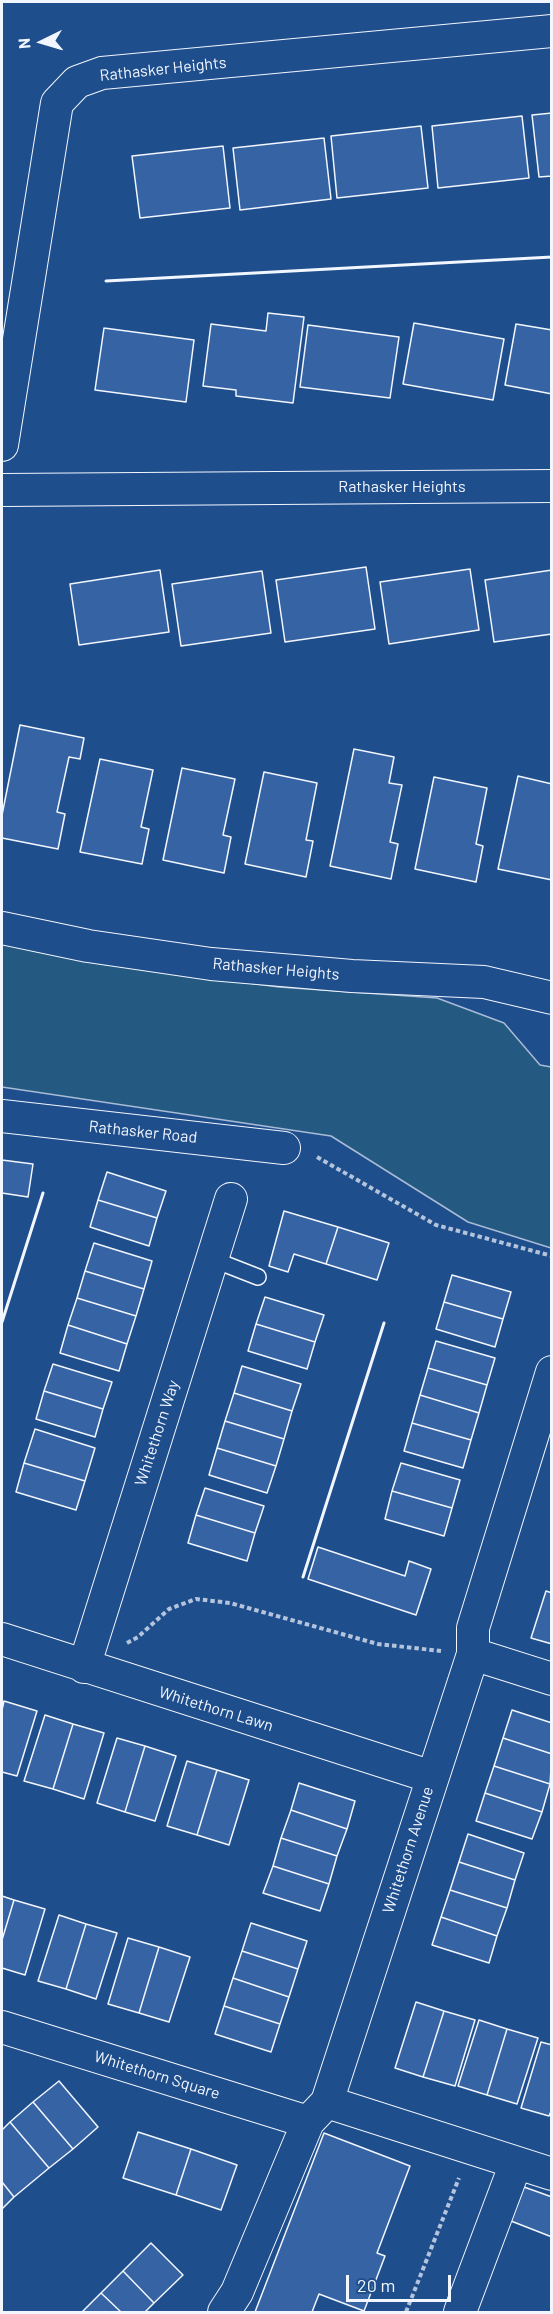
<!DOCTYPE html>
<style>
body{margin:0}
#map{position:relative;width:553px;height:2314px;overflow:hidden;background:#1f4e8c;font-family:Barlow,sans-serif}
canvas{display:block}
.frame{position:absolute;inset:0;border:3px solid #f2f6ff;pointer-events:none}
.north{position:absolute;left:12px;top:12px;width:60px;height:60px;-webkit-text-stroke:4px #1f4e8c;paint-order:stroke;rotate:265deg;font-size:16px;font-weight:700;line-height:24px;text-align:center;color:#f2f6ff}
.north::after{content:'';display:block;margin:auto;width:21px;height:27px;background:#f2f6ff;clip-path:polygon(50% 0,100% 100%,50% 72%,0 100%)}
.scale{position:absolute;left:346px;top:2275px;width:105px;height:27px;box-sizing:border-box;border:3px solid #f2f6ff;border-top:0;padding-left:8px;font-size:18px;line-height:21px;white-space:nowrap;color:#f2f6ff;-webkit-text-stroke:4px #1f4e8c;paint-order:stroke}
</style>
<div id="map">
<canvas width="553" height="2314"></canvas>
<div class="frame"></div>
<div class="north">N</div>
<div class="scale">20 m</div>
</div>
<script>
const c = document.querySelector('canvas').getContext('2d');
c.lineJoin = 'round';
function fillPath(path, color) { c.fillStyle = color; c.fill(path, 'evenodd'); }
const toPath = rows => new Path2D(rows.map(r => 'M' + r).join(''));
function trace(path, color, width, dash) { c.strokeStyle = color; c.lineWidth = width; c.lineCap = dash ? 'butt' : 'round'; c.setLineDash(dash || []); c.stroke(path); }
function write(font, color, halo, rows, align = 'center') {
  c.font = font + ' Barlow,sans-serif'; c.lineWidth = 4.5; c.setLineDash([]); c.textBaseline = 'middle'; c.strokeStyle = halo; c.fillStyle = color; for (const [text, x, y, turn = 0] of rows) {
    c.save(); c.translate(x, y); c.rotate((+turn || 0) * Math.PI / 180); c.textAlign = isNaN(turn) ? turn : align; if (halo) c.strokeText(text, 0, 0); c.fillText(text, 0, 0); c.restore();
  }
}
const green = toPath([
 [2,944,102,964,279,987,437,998,504,1023,540,1065,551,1067,551,1248,468,1222,331,1136,2,1087,2,944]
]);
const building = toPath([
 [552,113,552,176,539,177,532,115,552,113],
 [522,116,529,178,438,188,432,126,522,116],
 [421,126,428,188,337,198,331,136,421,126],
 [324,138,331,199,240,210,233,148,324,138],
 [223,146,230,208,140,218,132,156,223,146],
 [268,313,304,317,293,403,236,396,236,390,203,386,211,324,266,331,268,313],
 [414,323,504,339,493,400,403,384,414,323],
 [516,324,552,330,552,394,505,385,516,324],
 [308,325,399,337,390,398,300,387,308,325],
 [104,328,194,340,186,402,95,390,104,328],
 [366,567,375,629,285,642,276,580,366,567],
 [470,569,479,630,389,644,380,582,470,569],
 [160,570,169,632,79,645,70,584,160,570],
 [552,570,552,634,494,642,485,580,552,570],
 [262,571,271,633,181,646,172,584,262,571],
 [20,725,84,738,80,759,69,757,57,812,65,814,58,849,2,838,2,815,20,725],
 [354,749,394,757,389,783,402,785,390,842,398,844,391,879,330,866,354,749],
 [100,759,153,770,141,827,149,829,142,864,80,852,100,759],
 [182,768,235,779,223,835,231,837,224,873,163,860,182,768],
 [264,772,317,783,306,840,313,841,306,877,245,864,264,772],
 [518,776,552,784,552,880,498,869,518,776],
 [434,777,487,788,476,844,483,846,476,882,415,869,434,777],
 [2,1160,33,1164,28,1197,2,1193,2,1160],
 [107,1172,166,1191,157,1218,98,1200,107,1172],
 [98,1200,157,1218,149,1246,90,1227,98,1200],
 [284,1211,338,1227,326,1264,294,1254,288,1272,269,1266,284,1211],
 [338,1227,389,1243,377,1280,326,1264,338,1227],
 [94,1243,152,1261,144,1289,85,1271,94,1243],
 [85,1271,144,1289,136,1316,77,1298,85,1271],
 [452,1275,511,1292,503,1319,444,1302,452,1275],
 [265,1297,324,1315,315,1342,256,1324,265,1297],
 [77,1298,136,1316,127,1344,68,1325,77,1298],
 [444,1302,503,1319,495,1347,436,1329,444,1302],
 [256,1324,315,1342,307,1369,248,1351,256,1324],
 [68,1325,127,1344,119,1371,60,1353,68,1325],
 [436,1341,495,1358,487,1385,428,1368,436,1341],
 [53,1364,112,1382,103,1409,44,1391,53,1364],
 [242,1366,301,1384,292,1411,234,1393,242,1366],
 [428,1368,487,1385,479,1413,420,1395,428,1368],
 [44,1391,103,1409,95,1437,36,1419,44,1391],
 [234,1393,292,1411,284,1439,225,1421,234,1393],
 [420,1395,479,1413,471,1440,412,1423,420,1395],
 [225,1421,284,1439,276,1466,217,1448,225,1421],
 [412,1423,471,1440,463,1468,404,1451,412,1423],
 [35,1429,95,1448,85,1481,24,1463,35,1429],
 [217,1448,276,1466,267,1493,209,1475,217,1448],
 [24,1463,85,1481,76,1510,16,1492,24,1463],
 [401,1463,460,1480,452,1508,392,1491,401,1463],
 [205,1488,264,1506,255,1533,196,1515,205,1488],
 [392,1491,452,1508,444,1536,385,1519,392,1491],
 [196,1515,255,1533,247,1561,188,1543,196,1515],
 [318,1547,405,1576,409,1561,431,1569,416,1615,308,1579,318,1547],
 [546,1591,552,1593,552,1644,531,1638,546,1591],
 [4,1701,37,1711,17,1776,2,1772,2,1710,4,1701],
 [512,1710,552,1723,552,1754,503,1738,512,1710],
 [45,1715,73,1724,53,1789,24,1781,45,1715],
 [73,1724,104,1733,84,1799,53,1789,73,1724],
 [117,1738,145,1746,125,1812,97,1803,117,1738],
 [503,1738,552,1754,550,1784,494,1766,503,1738],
 [145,1746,176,1756,155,1821,125,1812,145,1746],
 [187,1761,217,1770,197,1835,167,1826,187,1761],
 [494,1766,550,1784,542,1812,485,1793,494,1766],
 [217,1770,249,1780,229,1845,197,1835,217,1770],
 [299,1783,355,1801,347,1829,291,1810,299,1783],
 [485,1793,542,1812,532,1839,476,1821,485,1793],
 [291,1810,347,1829,337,1856,281,1838,291,1810],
 [468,1834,524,1853,515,1880,459,1862,468,1834],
 [281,1838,337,1856,329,1884,273,1866,281,1838],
 [459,1862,515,1880,507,1908,450,1890,459,1862],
 [273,1866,329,1884,320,1911,263,1893,273,1866],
 [450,1890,507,1908,497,1936,441,1917,450,1890],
 [2,1896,14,1900,2,1940,2,1896],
 [14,1900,45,1909,25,1975,2,1968,2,1940,14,1900],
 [59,1915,86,1924,66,1989,38,1981,59,1915],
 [441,1917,497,1936,489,1963,432,1945,441,1917],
 [251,1923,307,1941,298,1969,242,1951,251,1923],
 [86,1924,117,1933,96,1999,66,1989,86,1924],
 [128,1938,159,1947,139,2013,108,2004,128,1938],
 [159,1947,190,1957,169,2022,139,2013,159,1947],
 [242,1951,298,1969,289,1997,233,1978,242,1951],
 [233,1978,289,1997,280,2024,224,2006,233,1978],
 [416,2002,444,2011,423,2077,395,2068,416,2002],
 [224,2006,280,2024,271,2052,215,2034,224,2006],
 [444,2011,475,2020,455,2086,423,2077,444,2011],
 [479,2020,507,2029,487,2095,458,2086,479,2020],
 [507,2029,538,2038,517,2104,487,2095,507,2029],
 [541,2042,552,2045,552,2109,549,2116,521,2108,541,2042],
 [59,2081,98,2127,73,2149,33,2102,59,2081],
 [33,2102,73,2149,49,2168,10,2122,33,2102],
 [10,2122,49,2168,14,2197,2,2182,2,2130,10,2122],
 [138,2132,191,2149,176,2195,123,2178,138,2132],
 [324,2133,410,2166,377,2253,385,2256,364,2311,319,2294,312,2312,255,2312,324,2133],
 [191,2149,237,2165,221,2210,176,2195,191,2149],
 [2,2182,14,2197,2,2209,2,2182],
 [524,2187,552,2197,552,2237,511,2221,524,2187],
 [151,2243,183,2275,154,2303,123,2271,151,2243],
 [123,2271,154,2303,145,2312,121,2312,101,2293,123,2271],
 [101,2293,121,2312,82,2312,101,2293]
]);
const path = toPath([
 [317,1157,436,1225,552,1256],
 [127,1643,138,1637,169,1609,196,1599,230,1603,378,1644,441,1651],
 [406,2312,459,2178]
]);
const lane = toPath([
 [212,1259,258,1277]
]);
const street = toPath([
 [2,445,57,103,77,82,102,73,552,31],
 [2,490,552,486],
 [2,928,88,946,211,964,352,976,484,982,552,998],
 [2,1116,284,1148],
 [2,1639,432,1777],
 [473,1654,552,1679],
 [84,1667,231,1199],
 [2,2027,308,2122],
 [327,2102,552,2174],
 [224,2312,237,2292,308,2122,327,2102,473,1654,473,1628,552,1372],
 [460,2312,516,2163]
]);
const wall = toPath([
 [106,281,552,257],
 [2,1322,43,1193],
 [303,1577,384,1323]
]);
const streetNames = [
 ["Rathasker Heights",163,69,-6],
 ["Rathasker Heights",402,487],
 ["Rathasker Heights",276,969,5],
 ["Rathasker Road",143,1132,6],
 ["Whitethorn Way",157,1433,-72],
 ["Whitethorn Lawn",216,1709,17],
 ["Whitethorn Avenue",408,1850,-72],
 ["Whitethorn Square",157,2075,17]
];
fillPath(green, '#245a82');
trace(green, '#a8bbd7', 1.5);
fillPath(building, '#3563a3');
trace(building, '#f2f6ff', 1.5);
trace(lane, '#f2f6ff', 18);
trace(street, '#f2f6ff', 34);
trace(path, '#b3c4dc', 4, [4.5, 3]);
trace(lane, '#1f4e8c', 15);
trace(street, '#1f4e8c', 32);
trace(wall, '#f2f6ff', 3);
write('16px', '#f2f6ff', '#1f4e8c', streetNames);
</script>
